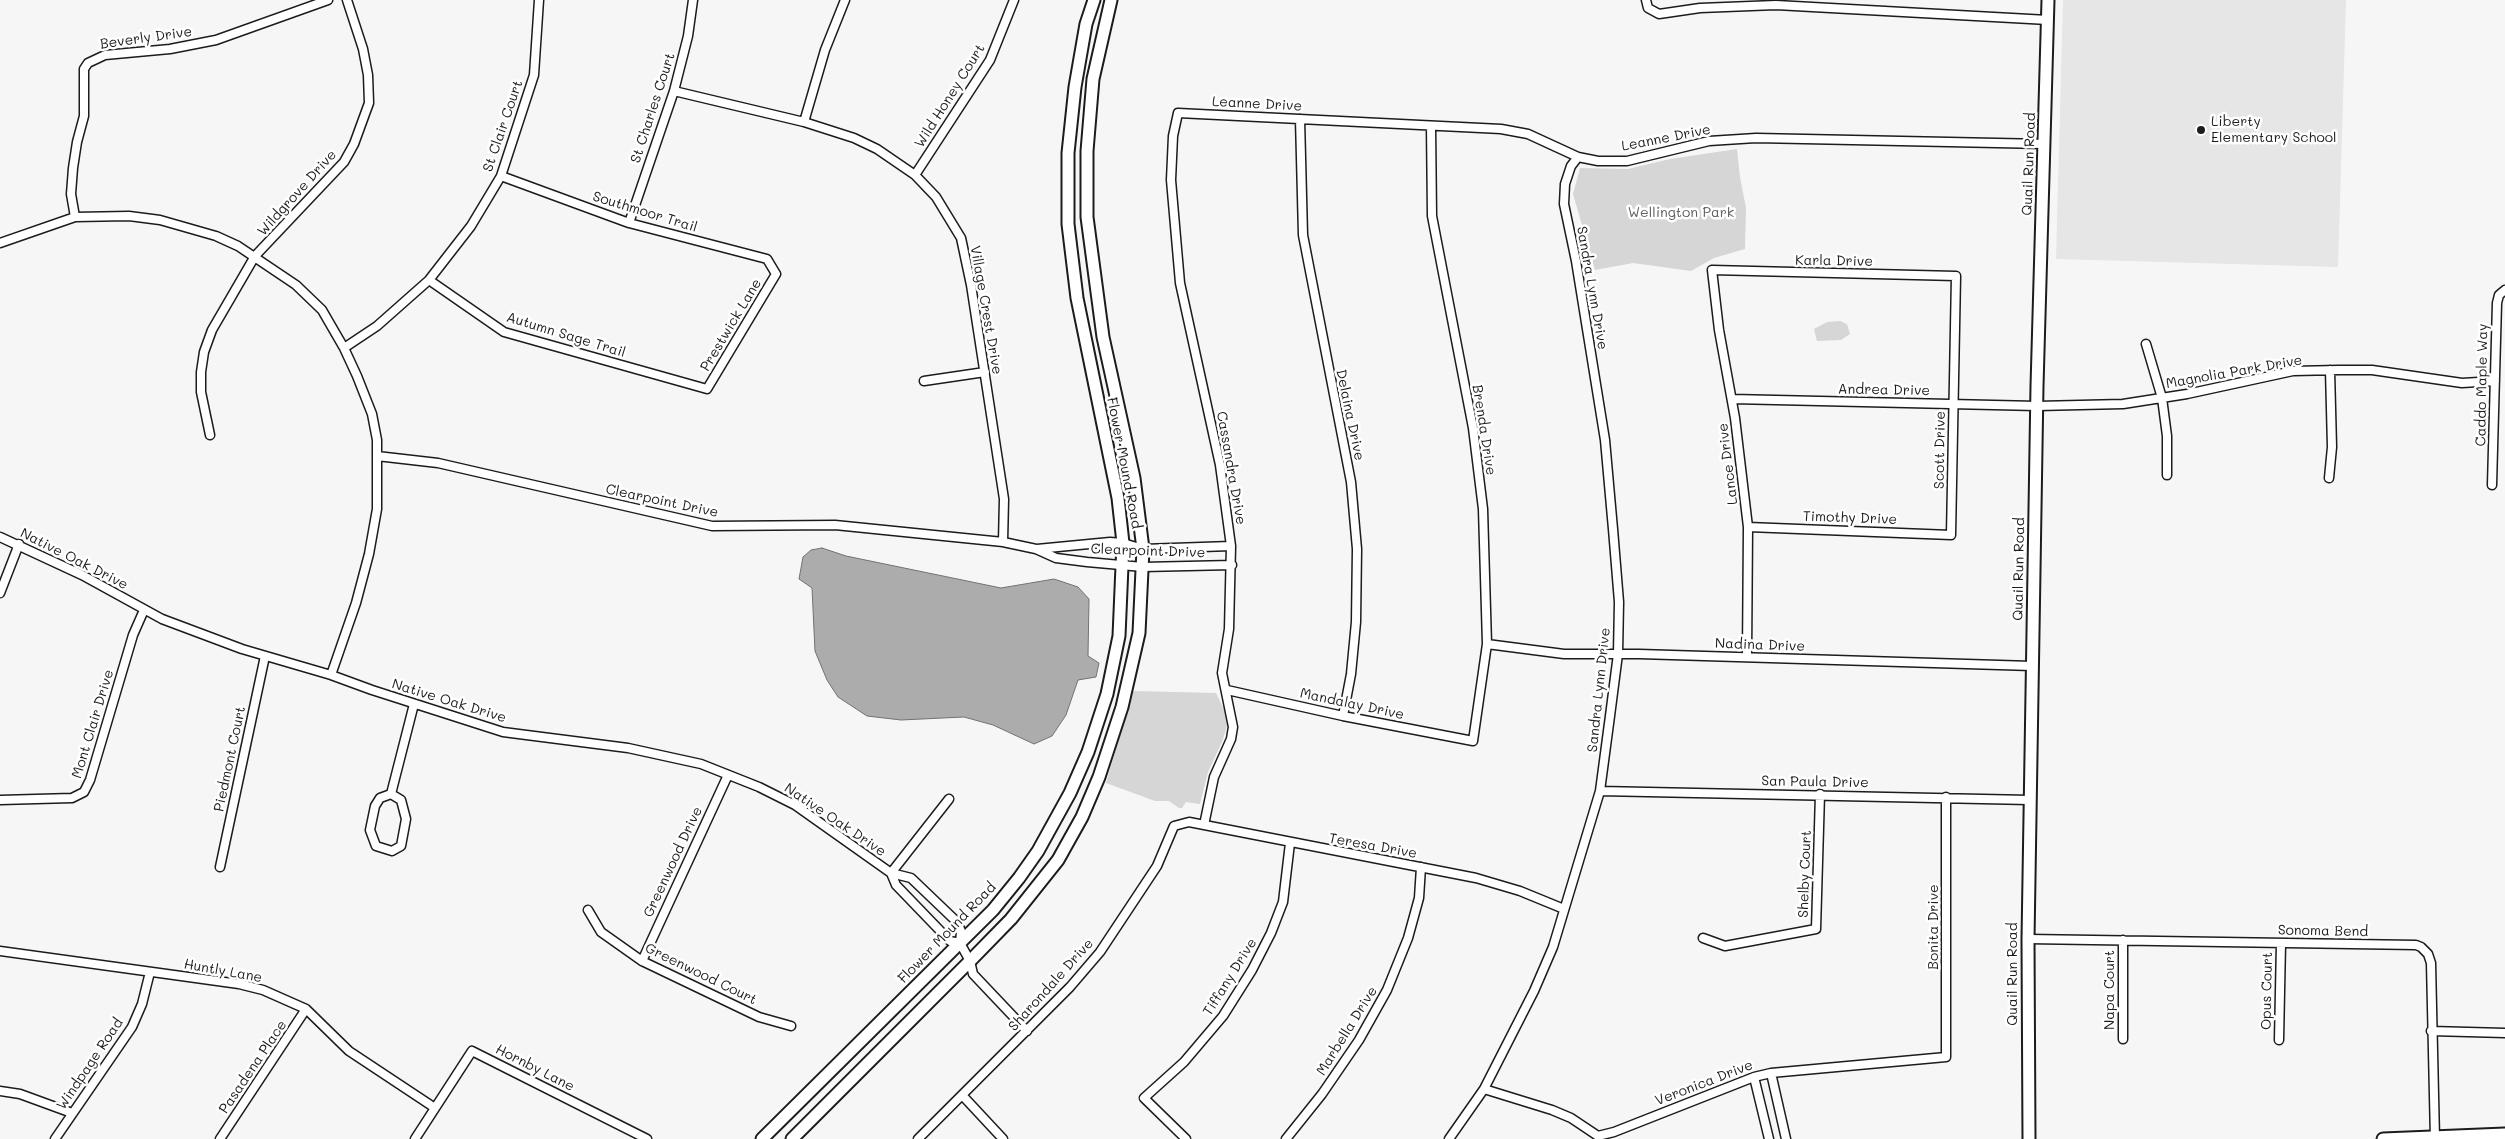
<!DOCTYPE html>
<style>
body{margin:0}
canvas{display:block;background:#f6f6f6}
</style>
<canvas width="2505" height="1139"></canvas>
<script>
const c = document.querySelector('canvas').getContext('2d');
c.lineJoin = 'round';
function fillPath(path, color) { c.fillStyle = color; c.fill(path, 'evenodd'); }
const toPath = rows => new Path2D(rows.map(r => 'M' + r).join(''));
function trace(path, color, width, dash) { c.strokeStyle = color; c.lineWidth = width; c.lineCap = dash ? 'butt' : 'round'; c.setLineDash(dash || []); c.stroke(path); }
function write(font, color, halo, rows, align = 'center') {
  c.font = font + ' Mali,sans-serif'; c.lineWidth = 5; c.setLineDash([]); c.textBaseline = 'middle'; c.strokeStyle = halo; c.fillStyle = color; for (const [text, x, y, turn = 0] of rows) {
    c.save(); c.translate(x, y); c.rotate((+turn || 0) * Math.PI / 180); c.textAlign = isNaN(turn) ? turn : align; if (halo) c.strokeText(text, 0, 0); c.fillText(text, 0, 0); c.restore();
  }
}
const built = toPath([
 [2063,0,2346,0,2338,267,2056,259]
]);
const green = toPath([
 [1737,149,1740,177,1746,208,1745,249,1714,258,1691,271,1633,263,1595,270,1573,194,1580,168,1628,169,1670,159],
 [1840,321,1847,324,1850,334,1841,340,1817,341,1814,329,1827,322],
 [1133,691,1216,693,1229,720,1222,742,1208,772,1200,804,1186,802,1182,808,1179,808,1169,801,1155,801,1106,783]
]);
const water = toPath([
 [822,548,846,556,1001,588,1054,579,1078,587,1089,599,1088,656,1099,663,1096,677,1078,680,1066,715,1052,736,1034,744,993,725,964,717,901,720,867,716,838,697,827,680,815,651,812,588,799,579,803,557,811,550,822,548]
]);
const street = toPath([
 [1646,0,1648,8,1659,14,1700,8,1776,5,2048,20],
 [674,91,804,122,854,138,877,149,915,175,936,197,961,238,971,285,1004,499,1003,542],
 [1300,119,1303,235,1351,482,1357,549,1356,622,1351,674,1343,716],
 [804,122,825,50,845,0],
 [915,175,990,60,1014,0],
 [75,217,71,194,73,168,77,142,84,116,84,69,88,63,105,55,170,49,216,40,328,0],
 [629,223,674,91,688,36,693,0],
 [0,243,75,217,129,216,160,220,216,236,238,246,296,285,322,310,344,348,357,376,372,414,377,440,377,509,369,554,356,603,331,675],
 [429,280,504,332,707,389,776,274,767,259,629,223,501,176],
 [2146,344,2162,398,2167,436,2167,475],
 [344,348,377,326,429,280,471,226,501,176,534,75,539,0],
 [924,381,985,372],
 [1732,399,2037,406,2123,404,2187,394,2293,371,2339,370,2372,370,2462,383,2495,381],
 [210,435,201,392,201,372,204,352,212,330,255,256,344,162,354,144,369,103,368,75,363,49,347,0],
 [377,456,438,463,712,526,835,525,1003,542,1036,549,1056,558,1087,562,1143,567,1232,565],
 [2329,478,2332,447,2330,370],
 [2492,485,2497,303,2499,295,2505,290],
 [0,537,82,575,162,619,242,649,331,675,372,690,503,732,628,748,701,764,759,787,795,805,891,873,911,878,957,922,961,931,960,943,970,961,973,974,1027,1031],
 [1037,549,1110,542,1123,543,1143,549,1231,546],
 [0,593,19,544],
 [1487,644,1564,654,1639,654,2032,666],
 [1747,657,1748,527,1735,418,1719,330,1712,270,1956,276,1951,535,1748,527],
 [1227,690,1343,716,1473,741,1487,644,1483,509,1473,428,1432,216,1431,126],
 [1600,791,2030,800],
 [391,794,401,800,406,819,401,846,392,851,376,846,370,830,375,806,380,798,391,794],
 [391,794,414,704],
 [0,800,72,798,84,792,90,780,133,635,144,610],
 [1204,825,1214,777,1231,739,1233,727,1222,673,1229,629,1231,546,1220,465,1180,283,1171,180,1173,136,1178,113,1501,129,1528,134,1578,157,1598,161,1627,161,1709,141,1756,138,2045,144],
 [220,867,265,656],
 [891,873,896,885,950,941,960,943],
 [891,873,949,799],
 [588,910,601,932,642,961,759,1017,791,1026],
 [1703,938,1725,946,1816,929,1820,794],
 [2028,939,2416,945,2421,947,2428,954,2431,963,2435,1139],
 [0,951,239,984,263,990,306,1009,349,1051,435,1108],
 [642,961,728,775],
 [2431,1031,2505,1033],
 [2123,1039,2123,940],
 [2279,1040,2281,943],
 [1771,1073,1786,1139],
 [1754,1077,1769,1139],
 [1484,1089,1552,1110,1571,1118,1598,1136,1614,1132,1754,1077,1771,1073,1946,1057,1946,797],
 [0,1091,20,1094,72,1113],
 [962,1095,1003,1139],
 [55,1139,132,1027,142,1004,150,972],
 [220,1139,306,1009],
 [415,1139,472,1051,647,1139],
 [918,1139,1070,987,1100,952,1157,866,1174,826,1189,822,1476,878,1520,891,1564,909],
 [1186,1139,1144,1098,1184,1062,1223,1016,1252,970,1271,933,1283,902,1290,843],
 [1286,1139,1322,1094,1359,1040,1387,990,1408,938,1419,898,1421,867],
 [1449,1139,1484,1089,1534,991,1553,947,1600,791,1610,716,1618,654,1619,602,1613,529,1605,440,1576,261,1564,204,1565,184,1571,166,1578,157]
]);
const secondary = toPath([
 [762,1139,993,910,1019,878,1038,851,1070,793,1088,752,1107,694,1119,636,1123,543,1118,498,1077,298,1068,224,1068,153,1075,87,1086,24,1094,0],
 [792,1139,970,961,1011,919,1058,860,1082,817,1099,777,1122,707,1139,633,1143,549,1134,478,1103,337,1087,217,1087,151,1093,79,1111,0],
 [2029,1139,2028,939,2037,386,2048,0],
 [2383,1139,2505,1134]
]);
const markers = [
 [2201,130,5,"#1c1c1c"]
];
const streetNames = [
 ["Beverly Drive",146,38,-8],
 ["Wild Honey Court",950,96,-58],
 ["Leanne Drive",1257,104,3],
 ["St Charles Court",653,108,-72],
 ["St Clair Court",503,126,-71],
 ["Leanne Drive",1666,138,-11],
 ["Quail Run Road",2029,164,-88],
 ["Wildgrove Drive",297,193,-48],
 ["Southmoor Trail",645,212,17],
 ["Karla Drive",1834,261,1],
 ["Sandra Lynn Drive",1592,288,80],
 ["Village Crest Drive",986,310,80],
 ["Prestwick Lane",731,325,-59],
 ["Autumn Sage Trail",566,335,17],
 ["Magnolia Park Drive",2234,372,-10],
 ["Caddo Maple Way",2482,385,-89],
 ["Andrea Drive",1884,390,1],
 ["Delaina Drive",1350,415,78],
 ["Brenda Drive",1484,430,81],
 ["Scott Drive",1940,450,-89],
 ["Flower Mound Road",1124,463,79],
 ["Lance Drive",1728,464,-97],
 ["Cassandra Drive",1231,468,80],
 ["Clearpoint Drive",662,501,12],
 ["Timothy Drive",1850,518,2],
 ["Clearpoint Drive",1148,551,2],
 ["Native Oak Drive",74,559,27],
 ["Quail Run Road",2019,569,-89],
 ["Nadina Drive",1760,645,2],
 ["Sandra Lynn Drive",1599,690,-84],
 ["Native Oak Drive",449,701,17],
 ["Mandalay Drive",1352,704,12],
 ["Mont Clair Drive",93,724,-73],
 ["Piedmont Court",230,759,-78],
 ["San Paula Drive",1815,782,1],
 ["Native Oak Drive",835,820,34],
 ["Teresa Drive",1373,846,10],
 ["Greenwood Drive",673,862,-65],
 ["Shelby Court",1805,874,-88],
 ["Bonita Drive",1934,927,-90],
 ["Sonoma Bend",2323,931,1],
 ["Flower Mound Road",947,933,-46],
 ["Huntly Lane",223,971,10],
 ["Greenwood Court",701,974,26],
 ["Quail Run Road",2013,974,-90],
 ["Tiffany Drive",1230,977,-58],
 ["Sharondale Drive",1051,985,-48],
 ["Napa Court",2110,990,-90],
 ["Opus Court",2267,991,-89],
 ["Marbella Drive",1347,1031,-58],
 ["Windpage Road",90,1064,-56],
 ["Pasadena Place",253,1067,-56],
 ["Hornby Lane",535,1068,27],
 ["Veronica Drive",1704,1083,-21]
];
const poiNames = [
 ["Liberty",2211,122],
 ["Elementary School",2211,138]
];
const parkNames = [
 ["Wellington Park",1681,213]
];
fillPath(built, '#e6e6e6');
fillPath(green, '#d6d6d6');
fillPath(water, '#acacac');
trace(water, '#727272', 1);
trace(street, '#1c1c1c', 11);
trace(secondary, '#1c1c1c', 15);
trace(street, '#fff', 8);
trace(secondary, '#fff', 11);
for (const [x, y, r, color] of markers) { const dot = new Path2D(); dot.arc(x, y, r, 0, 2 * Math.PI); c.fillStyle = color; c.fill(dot); trace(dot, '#fff', 2); }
write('14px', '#1c1c1c', '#fff', streetNames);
write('14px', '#1c1c1c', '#fff', poiNames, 'left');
write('14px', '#5d5d5d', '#fff', parkNames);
</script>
